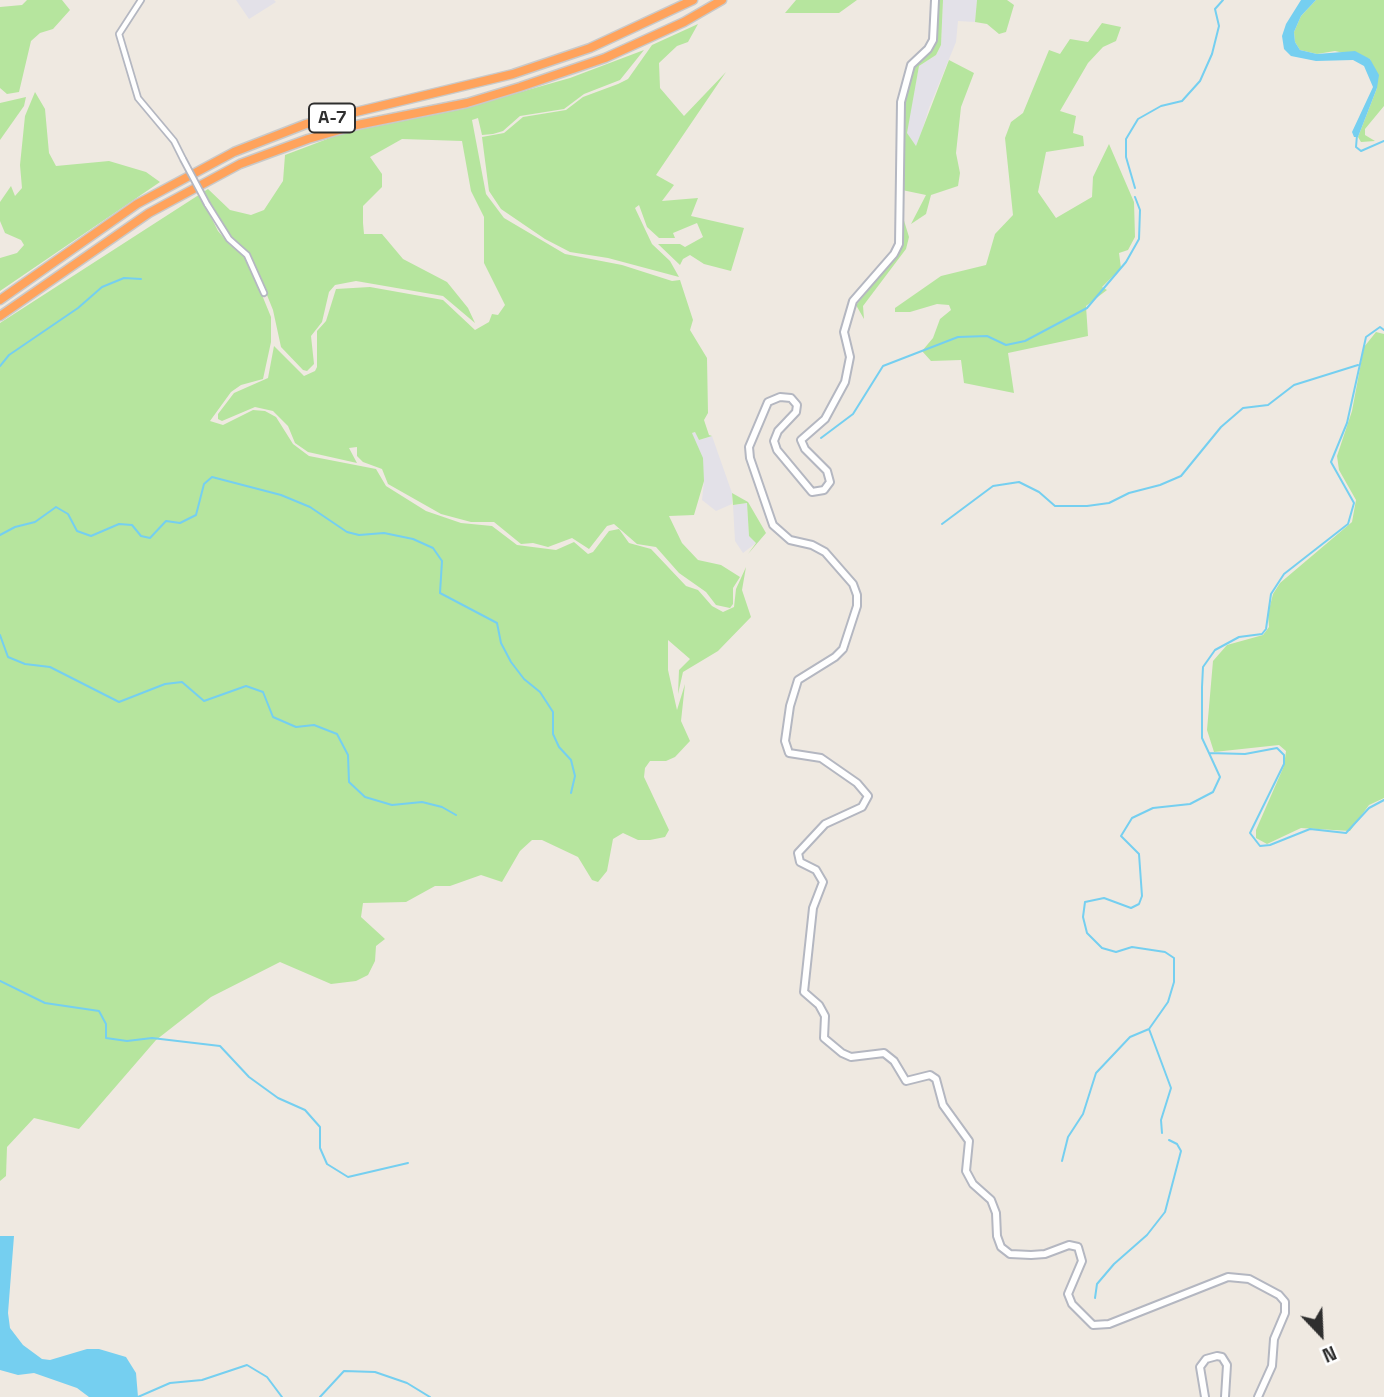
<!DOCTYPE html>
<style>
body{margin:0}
#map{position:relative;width:1384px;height:1397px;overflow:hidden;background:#efe9e1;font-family:"Space Grotesk",sans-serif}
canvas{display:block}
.north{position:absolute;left:1286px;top:1299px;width:70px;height:70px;-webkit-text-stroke:5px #fff;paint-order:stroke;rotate:157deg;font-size:19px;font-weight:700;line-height:28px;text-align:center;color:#2e2e2e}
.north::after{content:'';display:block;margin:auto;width:24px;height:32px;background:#2e2e2e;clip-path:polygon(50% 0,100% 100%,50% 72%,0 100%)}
</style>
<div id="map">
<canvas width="1384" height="1397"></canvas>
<div class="north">N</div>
</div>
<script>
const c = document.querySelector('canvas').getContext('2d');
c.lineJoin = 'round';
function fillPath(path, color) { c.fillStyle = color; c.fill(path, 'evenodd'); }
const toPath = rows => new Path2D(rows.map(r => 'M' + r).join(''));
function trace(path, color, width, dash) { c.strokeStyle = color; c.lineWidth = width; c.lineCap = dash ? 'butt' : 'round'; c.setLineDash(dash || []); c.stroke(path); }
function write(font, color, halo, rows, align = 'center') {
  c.font = font + ' "Space Grotesk",sans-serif'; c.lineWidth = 7; c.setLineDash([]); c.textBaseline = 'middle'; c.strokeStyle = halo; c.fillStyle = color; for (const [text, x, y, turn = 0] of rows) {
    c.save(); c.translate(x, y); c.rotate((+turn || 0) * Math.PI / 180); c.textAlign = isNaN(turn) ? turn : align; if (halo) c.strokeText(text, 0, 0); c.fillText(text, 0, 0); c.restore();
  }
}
const industrial = toPath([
 [236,0,274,0,276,2,249,19],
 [943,0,977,0,975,22,958,21,956,42,929,108,917,147,906,133,919,66,936,55,941,45],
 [695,432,699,440,712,436,732,493,732,504,716,511,702,500,704,481,692,433],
 [747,503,749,536,756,543,743,553,735,541,733,505]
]);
const green = toPath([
 [27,0,62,0,70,10,53,29,40,33,31,41,19,92,7,94,0,88,0,7,22,5],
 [796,0,857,0,839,13,785,13],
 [939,0,943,0,941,45,936,55,919,66,907,133,916,146,949,60,974,73,961,107,956,153,960,173,958,186,931,195,926,214,911,224,926,195,902,190,902,112,914,65,934,47],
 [977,0,1007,0,1014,5,1006,32,999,34,987,24,975,22],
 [1316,0,1384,0,1384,106,1365,129,1365,135,1375,141,1361,142,1358,137,1377,88,1370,59,1335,51,1317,54,1300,50,1295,42,1294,32,1301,16],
 [1102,23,1121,27,1116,41,1103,47,1088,63,1060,111,1076,116,1073,133,1083,136,1084,146,1046,152,1038,192,1056,218,1092,197,1093,177,1109,144,1134,202,1135,237,1128,250,1119,253,1121,268,1102,287,1107,290,1086,306,1088,336,1008,353,1014,393,964,383,961,360,931,361,922,351,933,338,940,319,951,310,949,305,937,304,910,312,895,312,895,308,941,276,986,265,995,234,1013,215,1005,138,1011,122,1023,113,1049,50,1060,54,1070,39,1088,42],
 [698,24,688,42,677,46,659,63,660,88,684,116,726,72,656,175,674,185,662,201,698,198,691,216,744,228,731,271,704,264,690,255,683,259,680,265,658,244,680,244,685,247,703,237,697,223,673,233,675,238,659,238,647,227,639,205,635,208,652,244,670,261,679,277,608,258,570,252,545,239,501,209,489,191,482,137,504,133,523,117,566,110,583,97,618,84,628,79,652,45],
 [644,50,620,80,584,94,564,109,520,116,503,131,493,134,482,135,478,118,472,120,486,194,504,218,565,254,622,265,672,281,680,280,693,320,690,330,707,358,708,413,704,420,709,435,712,436,699,440,695,432,692,433,703,458,704,481,694,515,669,516,682,543,698,560,721,565,740,577,733,588,733,604,730,608,716,605,706,592,679,573,656,547,637,544,614,524,607,526,589,549,572,538,548,547,533,543,521,544,494,522,471,522,441,514,388,484,382,469,363,462,357,456,357,447,349,448,357,463,308,452,295,443,288,426,273,411,255,407,222,421,218,419,218,414,234,393,268,378,274,346,304,376,315,371,317,367,317,331,326,321,336,289,370,287,443,300,475,330,489,322,492,314,498,315,505,305,484,263,484,217,471,191,462,141,402,139,370,157,382,174,382,187,363,206,363,223,364,234,382,234,403,259,447,282,468,308,475,323,443,296,356,281,335,285,329,292,322,322,311,336,314,364,307,371,303,370,281,347,273,310,252,258,229,236,209,203,205,205,218,231,230,245,246,256,271,317,271,342,263,379,241,385,231,392,210,421,223,425,253,410,265,411,276,417,293,444,309,456,376,469,386,486,426,511,461,523,492,526,517,545,556,550,574,542,588,554,593,552,609,531,619,529,629,543,651,549,686,586,698,590,712,606,723,612,734,607,736,589,746,567,742,590,751,617,718,651,683,672,678,694,679,670,690,659,668,640,668,670,677,710,685,684,681,721,690,741,675,757,666,761,650,761,645,768,644,777,669,830,665,837,650,840,638,840,623,833,613,839,607,871,598,882,592,880,578,857,542,840,532,840,520,851,502,882,481,875,450,886,435,886,406,902,363,903,361,917,385,939,376,946,375,961,368,975,356,981,331,984,280,962,211,997,156,1040,79,1129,34,1118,7,1147,6,1176,0,1181,0,323,208,189,230,210,251,215,264,210,283,181,285,155,351,130,464,108,570,78],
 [35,92,45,109,49,153,56,166,109,161,146,172,160,182,0,291,0,258,17,253,24,245,21,240,5,233,0,221,0,202,11,186,15,196,22,188,20,165,25,116],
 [26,97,24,106,0,140,0,103],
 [902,214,909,237,906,249,863,306,864,319,856,305,898,254,904,238],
 [1376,332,1384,334,1384,798,1369,805,1350,831,1301,828,1267,844,1256,838,1256,830,1284,766,1286,751,1279,745,1214,752,1207,730,1213,661,1227,645,1263,635,1269,627,1268,614,1273,594,1280,583,1352,522,1356,500,1339,470,1337,456,1352,411,1364,347],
 [732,493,748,502,766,533,748,554,756,543,749,536,747,503,733,505]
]);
const water = toPath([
 [1301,0,1316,0,1301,16,1294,32,1295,42,1300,50,1317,54,1355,51,1370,59,1379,75,1377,88,1358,137,1354,137,1352,132,1373,87,1364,66,1353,60,1316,61,1291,56,1284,49,1282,36,1286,24],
 [0,1236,14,1236,8,1313,10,1328,23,1345,42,1359,50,1360,87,1349,99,1349,126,1357,136,1373,138,1397,89,1397,77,1388,34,1373,18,1375,0,1370]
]);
const stream = toPath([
 [1357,135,1356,147,1361,151,1384,141],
 [1135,188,1126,157,1126,139,1138,119,1161,106,1182,101,1200,81,1212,54,1219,26,1215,9,1223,0],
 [1384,330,1380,327,1366,337,1347,423,1331,462,1354,503,1348,524,1284,574,1271,594,1266,629,1262,634,1239,637,1215,650,1203,667,1202,687,1202,738,1209,753,1245,754,1277,748,1284,755,1284,764,1250,833,1260,846,1270,845,1310,829,1346,833,1369,808,1384,800],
 [0,366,9,355,78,308,102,287,124,278,141,279],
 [821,438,853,414,883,366,958,337,987,336,1006,345,1025,341,1087,308,1126,262,1139,239,1140,210,1135,197],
 [942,524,993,486,1019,482,1039,492,1055,506,1087,506,1109,503,1129,493,1160,485,1181,476,1221,427,1243,408,1268,405,1294,385,1358,365],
 [0,535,15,527,35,522,56,507,68,514,77,531,91,536,119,524,132,525,141,536,150,538,166,521,180,523,196,515,204,484,212,477,281,495,310,507,347,532,359,535,384,533,413,539,433,548,442,561,440,593,497,623,501,643,511,662,524,679,540,692,553,712,553,734,559,747,571,760,575,776,571,793],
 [0,635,8,657,25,664,50,667,119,702,165,684,182,682,204,701,246,686,263,692,273,717,296,727,314,725,337,734,348,755,349,782,365,797,392,805,422,802,442,807,456,815],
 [0,981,45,1003,99,1011,106,1024,106,1038,127,1041,152,1038,220,1046,249,1077,278,1098,305,1110,320,1127,320,1148,327,1164,348,1177,408,1163],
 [1149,1029,1171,1088,1161,1120,1162,1133],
 [1062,1161,1068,1137,1083,1114,1096,1073,1130,1037,1149,1029,1168,1002,1174,982,1174,958,1165,952,1132,947,1116,952,1102,948,1087,933,1083,917,1085,902,1104,898,1131,908,1139,904,1142,896,1139,854,1121,836,1132,818,1153,808,1190,804,1213,792,1220,777,1209,753],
 [1095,1298,1097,1284,1114,1264,1147,1235,1165,1212,1181,1151,1177,1144,1169,1140],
 [138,1397,170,1383,202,1380,247,1365,267,1377,282,1397],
 [320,1397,344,1371,375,1372,407,1383,430,1397]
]);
const minor = toPath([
 [141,0,119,34,138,98,174,141,183,159],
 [207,204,229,239,247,255,264,293]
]);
const secondary = toPath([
 [935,0,933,40,928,49,911,65,901,102,899,244,894,254,853,301,844,332,850,357,845,382,825,419,801,440,805,449,827,471,830,482,824,490,812,492,777,450,774,441,778,431,796,412,797,405,791,398,780,397,768,402,749,447,750,458,773,525,790,540,812,545,825,552,853,584,857,595,857,606,843,649,835,657,798,680,790,706,785,741,789,753,821,758,857,783,868,796,862,807,825,824,798,853,800,862,816,870,823,882,813,908,804,992,819,1005,825,1016,824,1038,842,1053,851,1057,884,1053,894,1061,906,1081,930,1075,936,1079,943,1105,969,1141,966,1171,973,1184,991,1200,996,1213,997,1236,1001,1247,1010,1254,1031,1255,1045,1254,1069,1245,1078,1247,1082,1261,1068,1294,1072,1304,1093,1325,1109,1324,1228,1277,1249,1279,1279,1295,1285,1302,1285,1313,1274,1339,1272,1366,1258,1397],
 [1205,1397,1200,1367,1206,1359,1217,1356,1222,1357,1227,1365,1225,1397]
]);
const motorway = toPath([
 [0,300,137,204,234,152,306,124,513,74,590,48,693,0],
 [0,316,149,213,240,164,308,139,357,125,467,103,520,87,605,58,684,22,722,0]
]);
const minorBridge = toPath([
 [183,159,207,204]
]);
const shields = [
 [332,118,46]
];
const shieldNames = [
 ["A-7",332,118]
];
fillPath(industrial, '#e3e1e8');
fillPath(green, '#b6e59e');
fillPath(water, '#75cff0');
trace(stream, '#75cff0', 2);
trace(minor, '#b4b7c1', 8);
trace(secondary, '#b4b7c1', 10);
trace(motorway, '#c9c9c9', 11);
trace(minor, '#fff', 4.5);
trace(secondary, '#fff', 6);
trace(motorway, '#ffa35c', 8);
trace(minorBridge, '#b4b7c1', 8, []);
trace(minorBridge, '#fff', 4.5);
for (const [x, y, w] of shields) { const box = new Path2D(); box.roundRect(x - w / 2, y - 14.5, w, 29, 5); c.fillStyle = '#fff'; c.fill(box); trace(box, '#2e2e2e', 2); }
write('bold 18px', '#2e2e2e', null, shieldNames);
</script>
